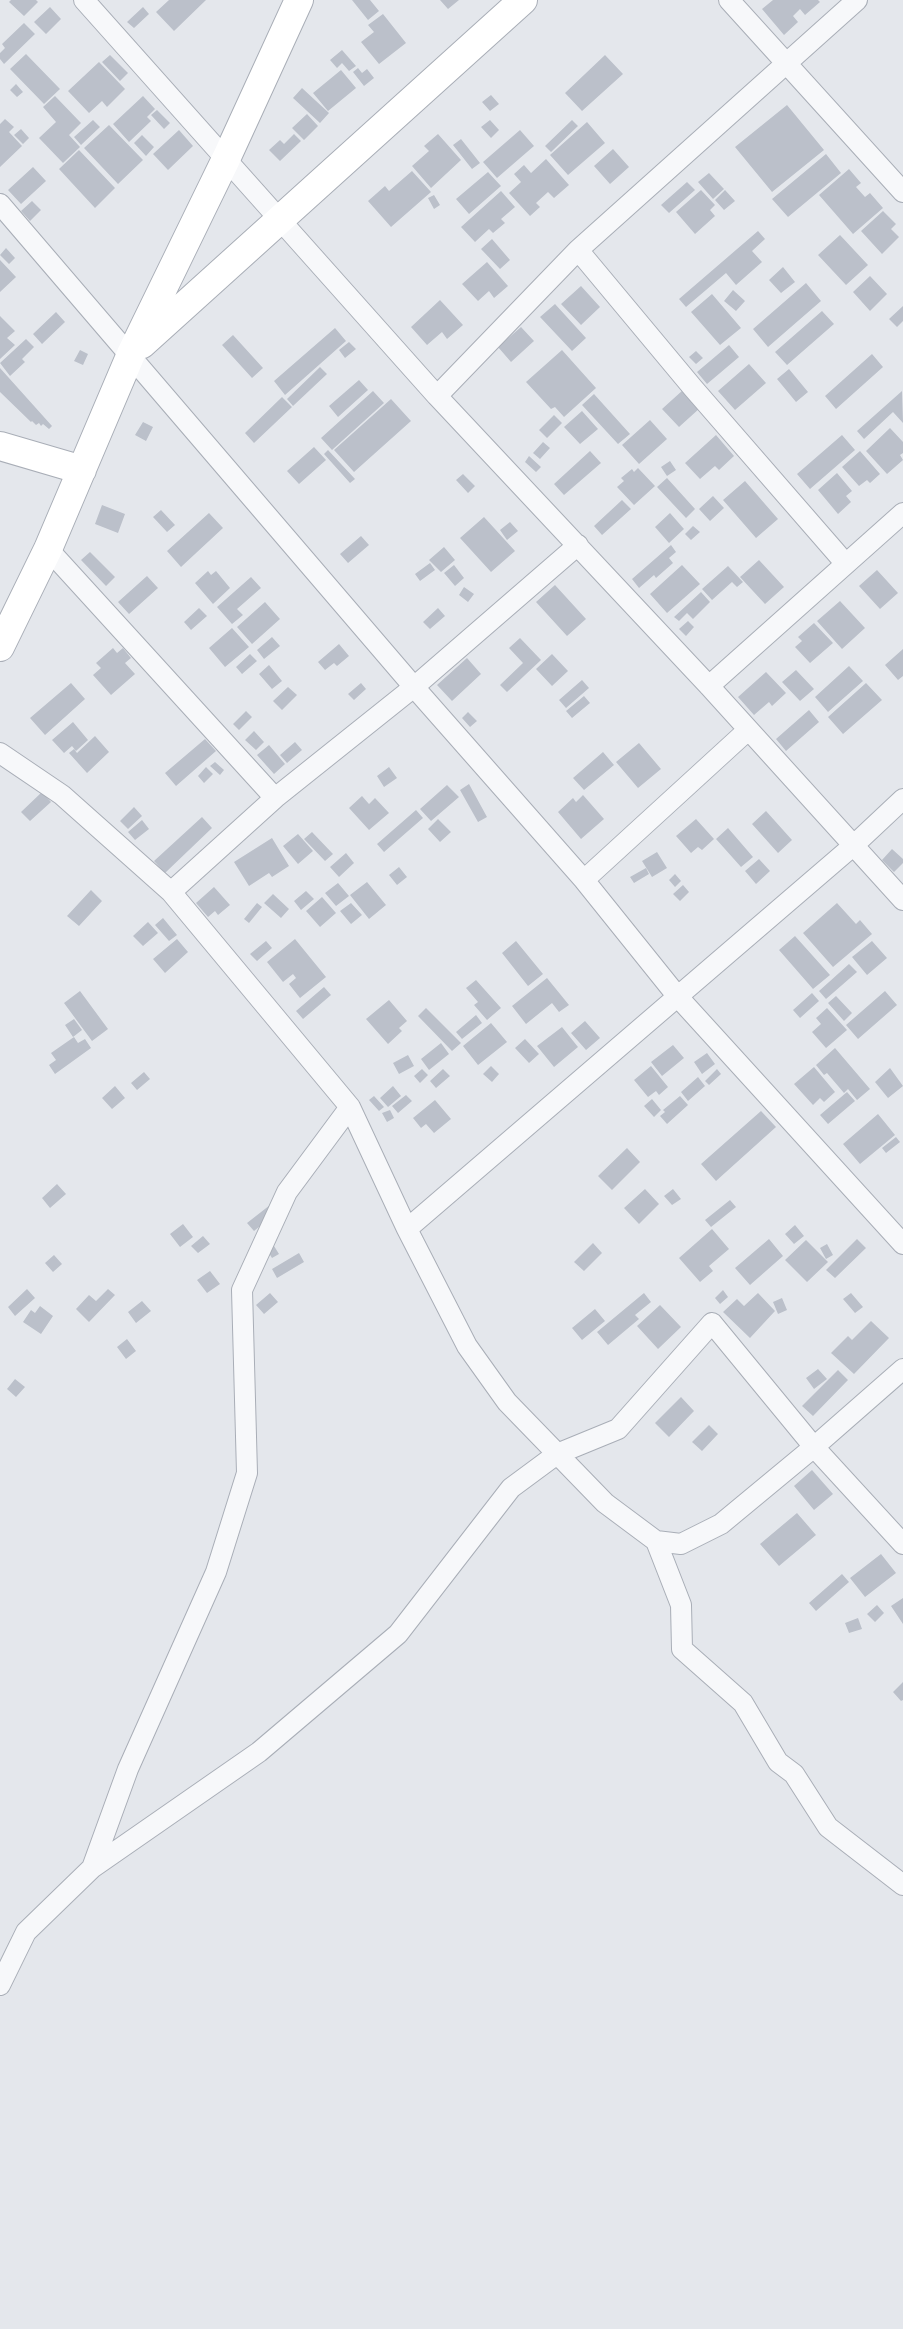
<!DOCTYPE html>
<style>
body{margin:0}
canvas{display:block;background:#e4e7ec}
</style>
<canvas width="903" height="2329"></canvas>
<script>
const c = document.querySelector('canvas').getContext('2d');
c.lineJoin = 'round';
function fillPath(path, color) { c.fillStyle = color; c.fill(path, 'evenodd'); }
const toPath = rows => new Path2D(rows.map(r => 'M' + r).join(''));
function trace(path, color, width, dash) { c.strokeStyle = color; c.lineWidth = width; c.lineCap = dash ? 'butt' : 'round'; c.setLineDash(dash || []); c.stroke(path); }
const building = toPath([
 [11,0,36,0,38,2,24,16,9,2],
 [169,0,206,0,174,31,156,12],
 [352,0,370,0,379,11,368,20],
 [440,0,459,0,448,9],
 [773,0,818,0,820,2,805,15,800,9,793,16,798,22,784,35,762,9],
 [50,7,61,19,46,34,34,22],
 [143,7,149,14,134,28,127,22],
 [383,14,406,43,379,64,361,42,374,32,368,25],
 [24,23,35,34,4,64,0,59,0,53,5,48,2,44],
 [342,50,356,66,349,71,342,63,337,68,330,60],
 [26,54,60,89,44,104,10,69],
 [110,55,128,73,120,81,102,62],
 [605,55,623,74,582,111,565,93],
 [99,62,125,89,107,107,102,101,89,113,68,91],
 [358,68,362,73,367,69,374,78,364,86,353,72],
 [341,70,356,88,328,111,313,93],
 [16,84,23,92,17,97,10,90],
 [302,88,329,113,320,123,293,98],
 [491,95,499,104,490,111,482,102],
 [55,96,81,123,69,135,80,147,63,163,39,138,56,122,43,107],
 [143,96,155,109,147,117,151,121,129,142,113,124],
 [787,105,824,150,772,192,735,147],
 [157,110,170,123,164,129,151,115],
 [307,114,318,126,304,140,292,128],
 [5,119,14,127,9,132,22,146,0,167,0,124],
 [93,120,100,127,81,145,74,137],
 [490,120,499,130,491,138,481,127],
 [572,120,578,126,551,152,545,146],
 [587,122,605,143,568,175,550,155],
 [109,125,143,160,118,184,84,148],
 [21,129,29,138,23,144,14,135],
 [179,130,193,146,168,170,153,154],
 [520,130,534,146,497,178,483,162],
 [294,134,301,141,280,161,269,150,280,140,284,144],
 [438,134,461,160,431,188,412,166,429,151,424,146],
 [142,135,154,147,146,156,134,143],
 [461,139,480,163,472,169,453,145],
 [613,149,629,167,610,184,594,166],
 [79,150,115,188,95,208,59,169],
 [826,154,841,173,788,217,772,199],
 [546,159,569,185,554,198,548,192,536,203,540,207,530,216,509,193,521,182,514,174,524,165,531,173],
 [33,167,46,181,21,204,8,190],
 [849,169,861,183,856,187,865,197,870,193,883,208,853,234,819,195],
 [412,171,431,192,391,227,368,201,385,186,389,191],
 [488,172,501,186,469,214,456,199],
 [709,173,724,189,713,199,698,182],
 [687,182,695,190,669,213,661,205],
 [701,190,715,205,710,210,715,216,695,234,676,212],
 [725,190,735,201,724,210,715,200],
 [501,191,515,207,501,219,505,223,493,233,489,229,475,242,461,227],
 [434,195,440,205,434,209,428,198],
 [32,201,41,210,30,221,21,211],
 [883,211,896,224,891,229,899,237,882,254,861,231],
 [758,231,765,239,752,251,762,262,736,285,726,273,686,307,679,299],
 [840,235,868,265,846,285,818,255],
 [492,239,510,260,500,269,481,249],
 [6,248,15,258,9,264,0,255],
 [0,260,16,277,0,292],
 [487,262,508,286,494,298,489,291,478,301,462,284],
 [783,267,795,282,781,293,769,280],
 [870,276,887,294,870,311,853,292],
 [806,283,821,301,768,347,753,329],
 [581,286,600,307,581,325,561,304],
 [733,290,745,301,736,311,724,301],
 [712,294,741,328,720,345,691,312],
 [440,300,463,325,447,339,442,332,427,345,411,327],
 [555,304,586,338,572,351,540,317],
 [903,306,903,321,897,327,889,319],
 [822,311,834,324,787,365,775,352],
 [56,312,65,322,42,344,33,334],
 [0,316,15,331,7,338,15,345,0,359],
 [521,327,534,341,511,362,498,347],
 [335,328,346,341,285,395,274,381],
 [233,335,263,368,252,378,222,345],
 [26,339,34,347,22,359,25,362,10,376,0,363],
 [349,342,356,349,345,358,339,350],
 [729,345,739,357,707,384,697,372],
 [80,350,88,354,83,365,74,361],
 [562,350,596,388,564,417,555,407,551,409,526,382],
 [696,351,703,358,696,364,689,357],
 [872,354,883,367,836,409,825,396],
 [749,364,766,383,735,410,718,391],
 [320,367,327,374,293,406,287,399],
 [0,368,52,426,49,429,43,424,41,426,39,423,36,425,32,421,31,422,0,392],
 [789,369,808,392,796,402,777,379],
 [359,380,368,390,338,417,329,406],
 [683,390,700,408,679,427,662,409],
 [373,391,384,403,332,450,321,438],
 [902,391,903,423,893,412,864,439,857,431],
 [594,394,630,434,618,444,582,405],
 [282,397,292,407,254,443,245,433],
 [391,399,411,421,354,472,334,450],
 [582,411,598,429,580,444,564,427],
 [554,415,562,423,547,438,539,430],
 [650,420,667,439,639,464,622,445],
 [143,422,153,427,146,441,135,435],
 [890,428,903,442,903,453,900,455,903,460,887,474,866,451],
 [716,435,734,456,719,470,715,466,700,479,685,463],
 [842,435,855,450,810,489,797,474],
 [543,442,550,448,540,459,533,453],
 [314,447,326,460,299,484,287,471],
 [328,450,355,479,350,483,324,454],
 [590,451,601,463,564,495,554,484],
 [860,451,880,474,870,483,867,480,859,486,842,467],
 [529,456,541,467,536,472,525,462],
 [670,461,676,470,667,476,661,467],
 [638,468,655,486,634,505,617,487,624,481,621,478,632,469,634,472],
 [837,473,852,491,846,496,851,502,838,514,818,490],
 [463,474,475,486,468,493,456,480],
 [667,478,695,509,686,518,657,487],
 [745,481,778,519,756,538,723,500],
 [713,496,724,508,710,521,699,509],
 [622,500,631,509,602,535,594,526],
 [102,505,125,514,118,533,95,524],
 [161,510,175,525,167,532,153,517],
 [209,513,223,528,181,567,167,551],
 [670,513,684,529,669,543,655,527],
 [484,517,515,551,491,572,460,538],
 [510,522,518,531,507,540,500,530],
 [693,526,700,532,691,540,685,534],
 [361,536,369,545,348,563,340,554],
 [671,545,676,552,669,558,673,563,656,578,654,575,639,588,632,579],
 [444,547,455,560,441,572,429,560],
 [90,552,115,577,106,586,81,560],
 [759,560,784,587,765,604,740,577],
 [430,563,435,570,420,581,415,574],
 [454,565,464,578,455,586,444,573],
 [682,565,700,584,667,613,650,594],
 [728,566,743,582,737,587,732,582,712,600,702,589],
 [877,570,898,593,880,609,859,586],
 [208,571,211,575,216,571,230,588,213,604,195,583],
 [147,576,158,588,129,614,118,602],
 [251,577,261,588,237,609,243,615,232,624,217,607],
 [555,585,586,619,567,636,536,602],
 [464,587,474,594,468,602,459,595],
 [701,592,710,602,693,619,687,613,679,621,674,617],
 [840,601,865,628,842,649,817,621],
 [265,602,280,619,252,644,237,627],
 [199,608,207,616,191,630,184,622],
 [438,608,445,616,430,629,423,622],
 [688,621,694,627,686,636,679,629],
 [814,623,833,643,810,663,795,647,802,641,798,637],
 [232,628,249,647,225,667,209,648],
 [272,637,280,646,264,659,257,650],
 [520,638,541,660,507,692,500,685,523,663,509,648],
 [339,644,349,656,337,666,334,663,325,670,318,662],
 [113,648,117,653,123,648,131,658,125,663,135,674,111,695,93,675,101,668,96,663],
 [903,649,903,676,898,680,885,665],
 [250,654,257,661,242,674,236,667],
 [552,654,568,671,552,686,536,669],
 [467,658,481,674,452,701,437,685],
 [269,665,282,681,272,689,259,674],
 [849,666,863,681,828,712,815,697],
 [796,670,814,689,800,701,782,682],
 [766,672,786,693,772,706,769,702,754,715,738,697],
 [582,680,589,688,566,708,559,700],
 [71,683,85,699,45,735,30,718],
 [361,683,366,689,354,700,348,694],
 [866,683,882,700,843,734,828,717],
 [288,687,297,695,282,710,273,701],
 [584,696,590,703,572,718,566,711],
 [809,710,819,722,786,751,776,739],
 [246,711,252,717,239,730,233,724],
 [468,712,477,721,470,727,462,718],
 [73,722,88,740,76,751,72,746,64,753,52,740],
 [254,731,264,742,256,750,245,740],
 [95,736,109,752,87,773,69,753,74,749,77,753],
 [205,739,216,751,176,786,165,773],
 [295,742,302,750,287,763,280,755],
 [639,743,661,769,638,788,616,762],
 [269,745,285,764,274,774,257,755],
 [603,752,614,765,584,790,573,778],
 [215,762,224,770,220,775,210,766],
 [206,767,213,774,204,783,198,776],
 [389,767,397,778,384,787,377,776],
 [469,784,487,817,478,822,460,790],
 [447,785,459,797,431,821,420,809],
 [42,792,51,802,30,821,21,812],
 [583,795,604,819,581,839,558,812,573,798,576,802],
 [362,796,369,804,375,798,389,813,369,830,349,808],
 [134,807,142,816,128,829,120,821],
 [416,810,423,818,384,852,377,844],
 [766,811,792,840,778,853,752,824],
 [202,817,212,828,165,873,154,861],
 [438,819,451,832,440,842,428,829],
 [696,819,714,839,702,850,698,847,691,853,676,836],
 [142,820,149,829,135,840,128,832],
 [728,828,753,857,741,867,716,839],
 [312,832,333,854,325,861,304,839],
 [298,834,313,851,298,864,283,846],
 [272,838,289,866,272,877,269,873,249,886,234,862],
 [892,849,903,859,903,863,894,872,882,860],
 [657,852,667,868,652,877,642,861],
 [346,853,354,863,339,877,330,867],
 [759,859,770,871,756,884,745,871],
 [399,867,407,877,397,885,389,875],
 [646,868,649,874,634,883,630,877],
 [675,874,681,881,675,887,669,880],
 [367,882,386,905,369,919,350,895],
 [338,883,349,896,336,906,325,893],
 [683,885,689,892,680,901,673,894],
 [214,887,230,905,218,915,215,911,208,917,196,903],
 [91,890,102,901,79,926,67,916],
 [306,891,314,899,301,910,294,901],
 [273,894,289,909,281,918,264,903],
 [322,897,336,913,320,927,306,911],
 [257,903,262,907,249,923,244,919],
 [351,903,362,915,351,924,340,911],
 [837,903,856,924,860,920,872,934,833,967,803,933],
 [163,918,177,935,169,941,155,925],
 [148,922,158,933,143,946,133,936],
 [795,936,830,975,813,989,779,950],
 [177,939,188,952,165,973,153,959],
 [295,939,326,977,300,998,289,984,296,978,293,974,283,982,267,962],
 [266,941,272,948,257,961,250,954],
 [516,941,543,974,528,986,502,953],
 [872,941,887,958,867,975,852,957],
 [849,964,857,972,826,999,819,991],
 [547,978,569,1005,559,1012,552,1003,526,1024,512,1006],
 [476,980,501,1008,487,1020,474,1005,478,1002,466,988],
 [324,987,331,995,303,1019,296,1011],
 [80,991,108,1029,92,1041,64,1003],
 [885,991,897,1005,858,1039,846,1025],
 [812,993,819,1001,800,1018,793,1010],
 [836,996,852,1013,844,1021,828,1003],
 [389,1000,407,1021,399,1028,402,1031,388,1044,366,1019],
 [426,1008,461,1043,452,1051,418,1016],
 [827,1008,847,1030,826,1048,812,1032,821,1024,816,1018],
 [476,1015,482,1023,462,1039,456,1032],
 [74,1019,82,1030,73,1037,65,1025],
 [585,1021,600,1038,586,1050,571,1033],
 [491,1023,507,1042,478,1065,463,1046],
 [562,1027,578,1047,554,1067,537,1046],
 [74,1037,78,1043,85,1039,91,1048,55,1074,49,1065,56,1060,51,1053],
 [525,1039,539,1054,529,1063,515,1048],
 [441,1043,449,1054,429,1070,421,1059],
 [673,1045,684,1058,662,1076,651,1062],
 [835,1048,870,1089,857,1100,848,1089,844,1093,827,1073,824,1075,816,1065],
 [707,1053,715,1064,702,1074,694,1062],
 [408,1055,414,1066,399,1074,393,1063],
 [491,1066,499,1074,492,1082,483,1074],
 [651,1066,668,1087,659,1095,656,1091,648,1097,634,1080],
 [814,1067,835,1092,824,1102,820,1098,813,1105,794,1084],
 [890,1068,903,1086,888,1098,875,1082],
 [422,1069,428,1075,420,1083,414,1076],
 [443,1069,450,1076,436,1088,430,1081],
 [717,1069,721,1074,709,1085,705,1081],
 [144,1072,150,1079,137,1090,131,1083],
 [698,1077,705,1086,688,1101,681,1092],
 [115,1086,125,1098,112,1109,102,1098],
 [393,1086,401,1096,388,1107,380,1098],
 [847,1092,855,1101,828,1124,820,1115],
 [406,1095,412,1101,398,1113,392,1106],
 [374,1096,384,1107,379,1111,369,1100],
 [680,1096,688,1105,667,1124,660,1116,665,1112,663,1110],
 [652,1099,661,1110,654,1117,644,1106],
 [435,1100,451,1119,434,1133,426,1124,421,1128,413,1118],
 [390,1110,394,1118,387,1122,382,1113],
 [761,1111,776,1127,716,1181,701,1164],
 [878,1114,895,1135,860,1164,843,1144],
 [896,1137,900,1142,886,1153,882,1148],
 [627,1148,640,1162,612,1190,598,1176],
 [57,1184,66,1194,50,1208,42,1198],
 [645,1189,659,1204,639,1224,624,1208],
 [673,1189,681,1199,672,1205,664,1196],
 [279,1198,285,1206,254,1231,247,1223],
 [730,1200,736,1207,711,1227,705,1220],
 [183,1224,193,1237,180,1247,170,1234],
 [795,1225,804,1236,794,1244,785,1234],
 [712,1229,729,1249,709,1266,713,1271,700,1282,679,1258],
 [203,1236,210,1244,198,1253,191,1246],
 [769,1239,783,1256,750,1285,735,1268],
 [857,1239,866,1248,835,1278,826,1270],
 [806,1240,828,1262,807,1282,785,1260],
 [593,1243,602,1253,584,1271,574,1262],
 [827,1244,833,1255,826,1259,820,1248],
 [274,1246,279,1254,272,1258,267,1250],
 [299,1253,304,1262,277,1278,272,1269],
 [54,1255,62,1264,53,1272,45,1263],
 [210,1271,220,1284,207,1293,197,1280],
 [27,1289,35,1298,15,1316,8,1307],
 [108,1289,115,1295,89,1322,76,1309,89,1295,96,1301],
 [723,1290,728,1297,720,1304,715,1298],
 [270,1293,278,1302,264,1314,256,1305],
 [644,1293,651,1302,635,1315,639,1319,608,1345,597,1332],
 [758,1293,775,1311,750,1338,723,1312,737,1299,744,1306],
 [851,1293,863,1307,855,1313,843,1299],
 [782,1298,787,1310,778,1314,773,1302],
 [142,1301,151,1311,136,1323,128,1312],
 [660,1305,681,1327,658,1349,637,1326],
 [40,1306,53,1316,41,1334,23,1322,31,1310,35,1313],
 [595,1309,605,1321,582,1340,572,1328],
 [871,1321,889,1338,854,1374,831,1353,848,1336,852,1340],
 [127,1339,136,1351,126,1359,117,1347],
 [818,1369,827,1379,814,1389,806,1378],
 [838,1370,848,1380,813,1416,802,1406],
 [15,1379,25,1387,16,1397,7,1389],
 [681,1397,694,1411,669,1437,655,1423],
 [709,1425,718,1434,702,1451,692,1442],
 [812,1470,833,1494,814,1510,794,1486],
 [797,1513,816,1535,779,1566,760,1544],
 [881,1554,896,1573,865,1597,850,1578],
 [842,1574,849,1582,816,1611,809,1603],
 [903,1598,903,1624,891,1606],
 [877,1605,884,1613,875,1622,867,1614],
 [858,1618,862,1629,849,1633,845,1623],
 [903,1682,903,1700,901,1701,893,1692]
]);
const street = toPath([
 [84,0,437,396,709,686,903,900],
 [729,0,903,192],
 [0,204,414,687,584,880,678,997,903,1244],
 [578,250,693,388,846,564],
 [437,396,578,250,857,0],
 [48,549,275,798],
 [709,686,903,513],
 [0,753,62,795,171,892,350,1107,407,1229,467,1346,507,1402,605,1503,656,1541,681,1544,721,1524,814,1447,903,1369],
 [584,880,748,730],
 [171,892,275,798,414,687,578,545],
 [407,1229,854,845,903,799],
 [656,1541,681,1605,682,1649,743,1703,778,1762,794,1774,828,1827,903,1885],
 [92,1868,128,1769,216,1572,247,1473,242,1290,287,1192,350,1107],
 [0,1985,26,1932,92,1868,259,1752,398,1634,511,1488,557,1454,618,1429,712,1323,814,1447,903,1544]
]);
const secondary = toPath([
 [142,344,523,0],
 [0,446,82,470],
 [0,647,48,549,131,354,226,159,299,0]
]);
fillPath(building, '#bbc0ca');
trace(street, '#a9aeb7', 22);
trace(secondary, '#a9aeb7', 30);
trace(street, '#f7f8fa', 20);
trace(secondary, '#fff', 28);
</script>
